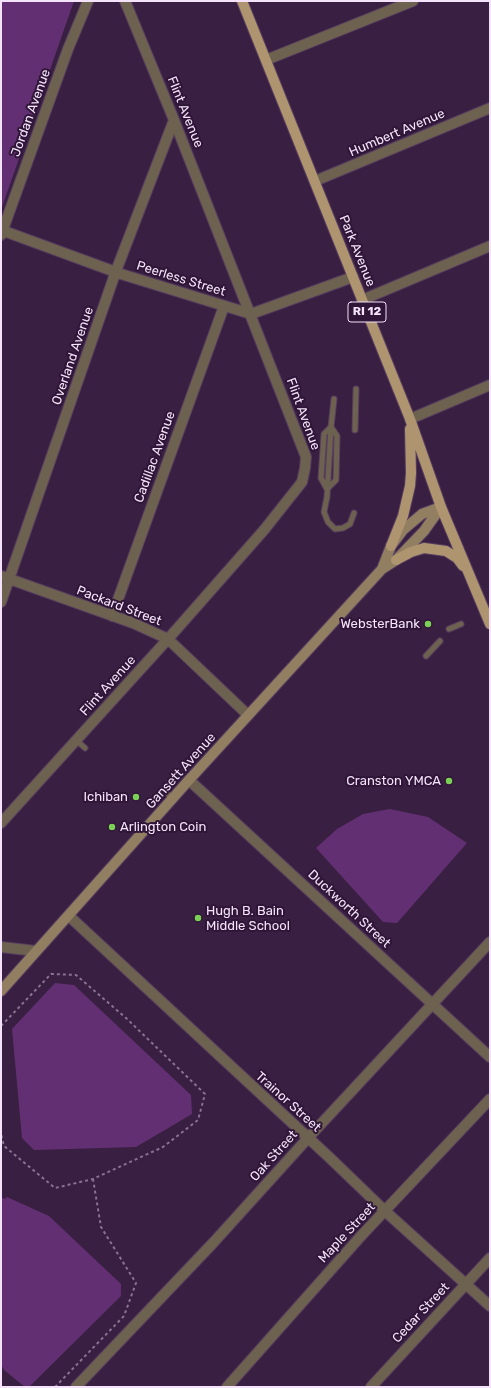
<!DOCTYPE html>
<style>
body{margin:0}
#map{position:relative;width:491px;height:1388px;overflow:hidden;background:#391f42;font-family:Rubik,sans-serif}
canvas{display:block}
.frame{position:absolute;inset:0;border:2px solid #f4e3fa;pointer-events:none}
</style>
<div id="map">
<canvas width="491" height="1388"></canvas>
<div class="frame"></div>
</div>
<script>
const c = document.querySelector('canvas').getContext('2d');
c.lineJoin = 'round';
function fillPath(path, color) { c.fillStyle = color; c.fill(path, 'evenodd'); }
const toPath = rows => new Path2D(rows.map(r => 'M' + r).join(''));
function trace(path, color, width, dash) { c.strokeStyle = color; c.lineWidth = width; c.lineCap = dash ? 'butt' : 'round'; c.setLineDash(dash || []); c.stroke(path); }
function write(font, color, halo, rows, align = 'center') {
  c.font = font + ' Rubik,sans-serif'; c.lineWidth = 4; c.setLineDash([]); c.textBaseline = 'middle'; c.strokeStyle = halo; c.fillStyle = color; for (const [text, x, y, turn = 0] of rows) {
    c.save(); c.translate(x, y); c.rotate((+turn || 0) * Math.PI / 180); c.textAlign = isNaN(turn) ? turn : align; if (halo) c.strokeText(text, 0, 0); c.fillText(text, 0, 0); c.restore();
  }
}
const green = toPath([
 [1,1,74,1,1,210],
 [390,809,428,817,467,843,397,923,383,922,316,848,337,829,363,814],
 [55,983,74,985,191,1095,192,1114,136,1147,34,1150,22,1138,12,1029],
 [1,1197,5,1199,7,1197,49,1216,121,1284,121,1296,29,1387,25,1387,4,1370,1,1365]
]);
const path = toPath([
 [1,1026,51,974,76,975,126,1018,205,1094,198,1120,163,1147,93,1179,55,1188,4,1146,1,1134],
 [55,1387,124,1316,136,1283,101,1227,93,1179]
]);
const lane = toPath([
 [334,399,331,427,327,497,324,512,328,522,335,529,343,528,350,524,354,513],
 [331,427,337,436,336,480,327,489,321,478,324,434,331,427],
 [355,430,356,389],
 [449,629,461,624],
 [426,656,440,641],
 [76,740,85,748],
 [165,791,173,799],
 [132,827,141,834]
]);
const street = toPath([
 [266,60,413,1],
 [315,181,490,108],
 [1,230,121,274,251,314,353,277],
 [1,235,68,49,88,1],
 [362,300,490,246],
 [410,419,490,385],
 [1,576,133,623,168,639,248,715],
 [1,602,116,271,174,120],
 [112,616,224,306],
 [189,780,490,1057],
 [1,823,168,639,264,530,302,482,305,468,306,457,297,434,174,120,125,1],
 [69,916,330,1158,385,1211,490,1306],
 [1,947,36,951],
 [76,1387,213,1243,308,1138,490,942],
 [227,1387,361,1236,490,1099],
 [371,1387,490,1258]
]);
const secondary = toPath([
 [382,569,391,546,403,530,422,514,441,507],
 [1,991,189,780,382,569,396,560,424,531,441,507]
]);
const primary = toPath([
 [242,1,410,419,441,507,490,624],
 [391,546,403,516,410,486,411,473,410,429],
 [396,560,411,552,424,548,446,551,457,558,463,566]
]);
const markers = [
 [428,624,4,"#7ad156"],
 [449,781,4,"#7ad156"],
 [136,797,4,"#7ad156"],
 [112,827,4,"#7ad156"],
 [198,918,4,"#7ad156"]
];
const shields = [
 [367,312,38]
];
const shieldNames = [
 ["RI 12",367,312]
];
const streetNames = [
 ["Flint Avenue",185,112,68],
 ["Jordan Avenue",31,113,-70],
 ["Humbert Avenue",397,133,-23],
 ["Park Avenue",357,251,68],
 ["Peerless Street",181,279,17],
 ["Overland Avenue",73,356,-71],
 ["Flint Avenue",303,414,70],
 ["Cadillac Avenue",155,457,-70],
 ["Packard Street",119,606,21],
 ["Flint Avenue",108,686,-48],
 ["Gansett Avenue",181,771,-48],
 ["Duckworth Street",349,909,43],
 ["Trainor Street",288,1102,42],
 ["Oak Street",274,1156,-48],
 ["Maple Street",347,1233,-47],
 ["Cedar Street",421,1313,-47]
];
const poiNames = [
 ["WebsterBank",420,624],
 ["Cranston YMCA",441,781],
 ["Ichiban",128,797],
 ["Arlington Coin",120,827,"left"],
 ["Hugh B. Bain",206,911,"left"],
 ["Middle School",206,926,"left"]
];
fillPath(green, '#623072');
trace(lane, '#573e5f', 7);
trace(street, '#573e5f', 12);
trace(secondary, '#573e5f', 12);
trace(primary, '#573e5f', 12);
trace(path, '#897390', 2, [3, 3]);
trace(lane, '#6d614f', 5);
trace(street, '#6d614f', 10);
trace(secondary, '#927f62', 10);
trace(primary, '#ae9570', 10);
for (const [x, y, r, color] of markers) { const dot = new Path2D(); dot.arc(x, y, r, 0, 2 * Math.PI); c.fillStyle = color; c.fill(dot); trace(dot, '#2f1537', 1.5); }
for (const [x, y, w] of shields) { const box = new Path2D(); box.roundRect(x - w / 2, y - 10, w, 20, 3); c.fillStyle = '#2f1537'; c.fill(box); trace(box, '#f4e3fa', 1); }
write('bold 12px', '#f4e3fa', null, shieldNames);
write('13px', '#f4e3fa', '#2f1537', streetNames);
write('13px', '#f4e3fa', '#2f1537', poiNames, 'right');
</script>
